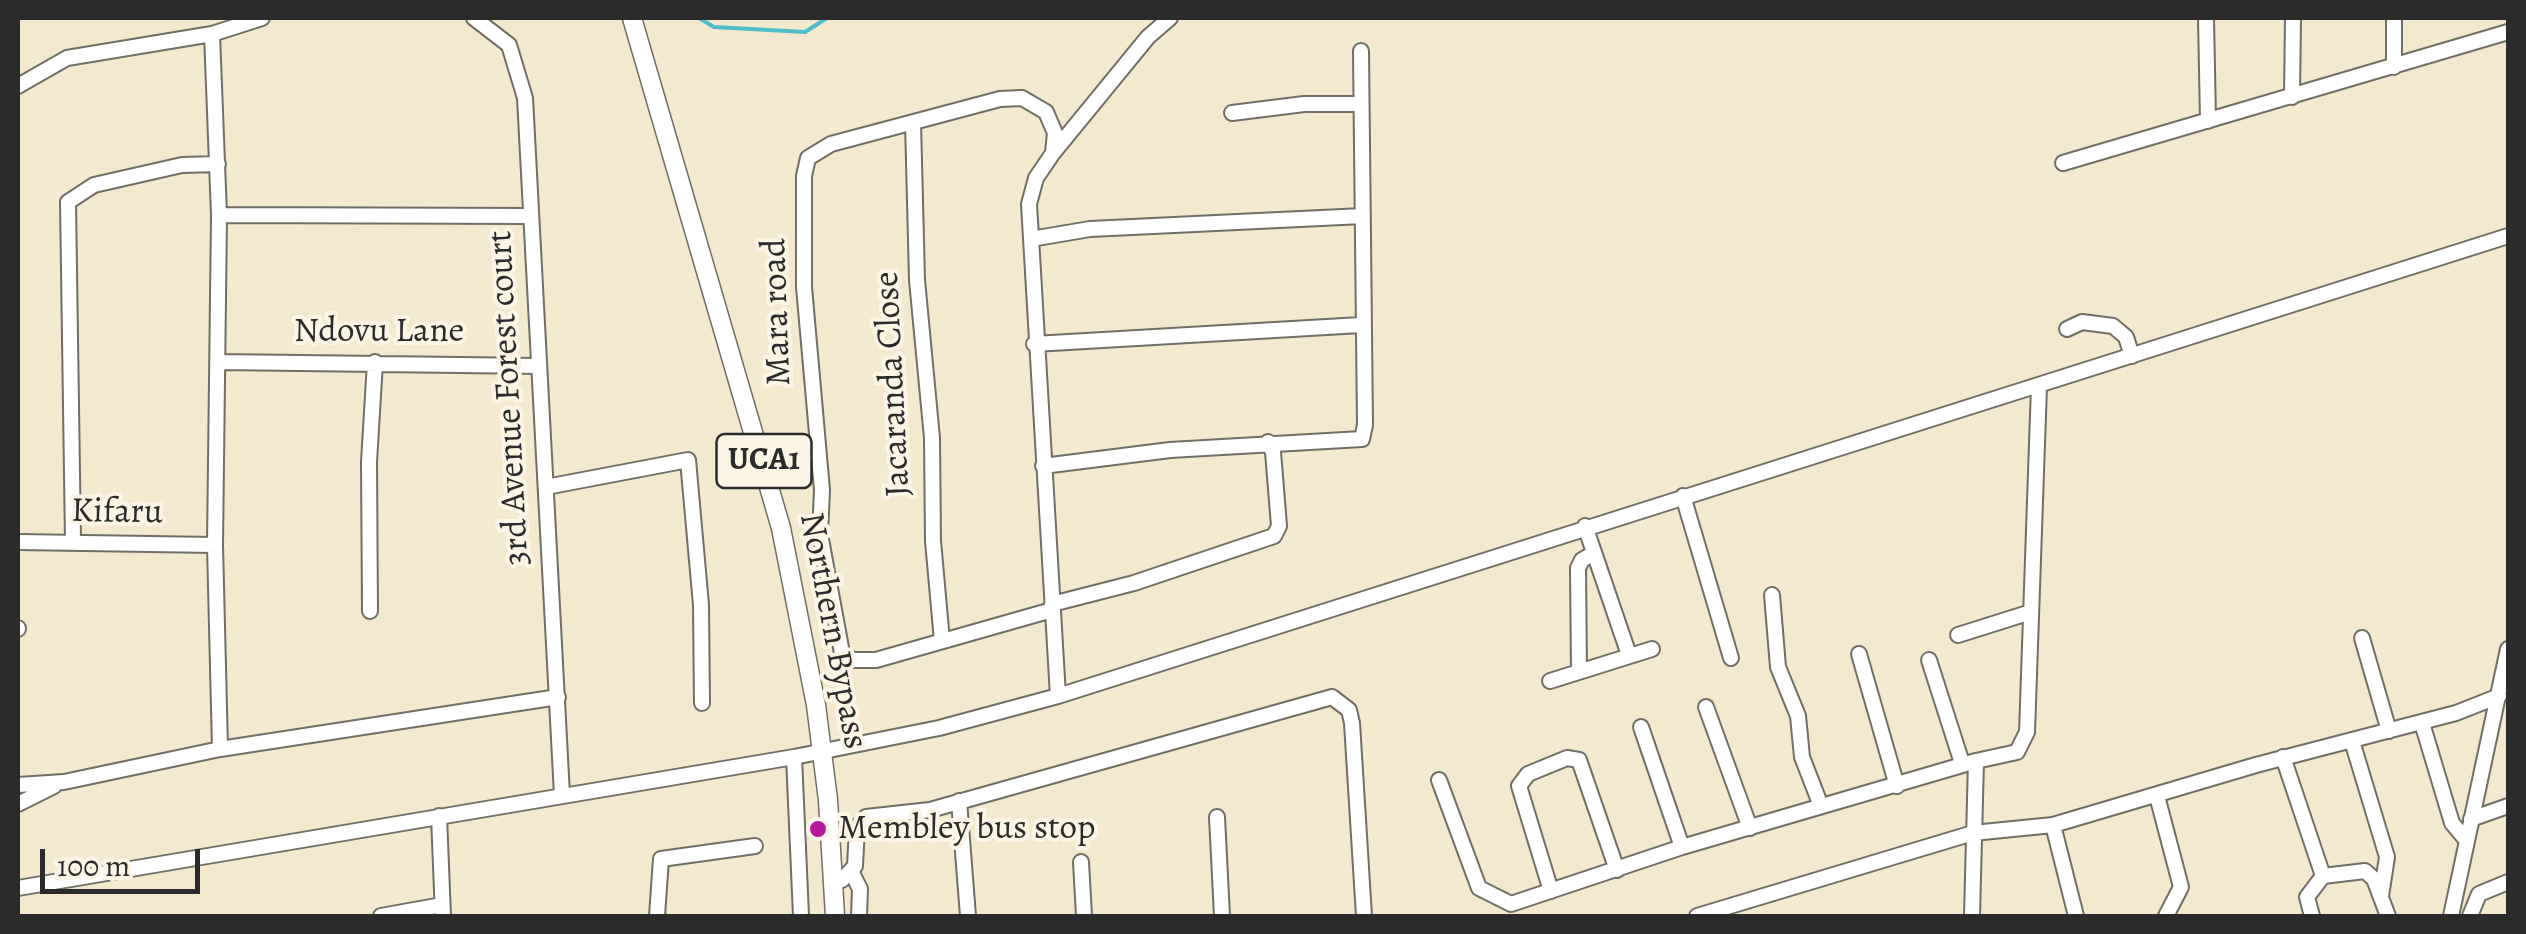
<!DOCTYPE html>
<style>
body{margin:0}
#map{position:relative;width:2526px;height:934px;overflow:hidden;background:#f2e9ce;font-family:Alegreya,serif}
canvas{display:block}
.frame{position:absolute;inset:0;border:20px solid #2b2b2b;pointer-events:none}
.scale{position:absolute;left:40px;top:849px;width:160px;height:45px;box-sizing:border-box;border:5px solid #2b2b2b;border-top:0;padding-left:12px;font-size:30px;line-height:35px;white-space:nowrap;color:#2b2b2b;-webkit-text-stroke:8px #fcf5e5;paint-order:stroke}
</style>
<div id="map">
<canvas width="2526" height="934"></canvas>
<div class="frame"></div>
<div class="scale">100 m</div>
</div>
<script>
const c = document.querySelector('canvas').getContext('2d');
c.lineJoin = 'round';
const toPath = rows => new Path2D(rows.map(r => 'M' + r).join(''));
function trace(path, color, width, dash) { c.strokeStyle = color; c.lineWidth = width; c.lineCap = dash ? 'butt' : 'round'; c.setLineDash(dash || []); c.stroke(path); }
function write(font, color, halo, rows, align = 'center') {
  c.font = font + ' Alegreya,serif'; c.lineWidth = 8; c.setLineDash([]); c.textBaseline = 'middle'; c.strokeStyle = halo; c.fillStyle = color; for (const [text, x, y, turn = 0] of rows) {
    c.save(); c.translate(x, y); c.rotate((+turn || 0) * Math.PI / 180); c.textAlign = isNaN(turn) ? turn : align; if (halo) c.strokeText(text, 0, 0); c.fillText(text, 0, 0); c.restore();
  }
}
const stream = toPath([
 [699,18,714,27,805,32,827,18]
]);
const minor = toPath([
 [474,18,509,45,525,98,562,795],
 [2206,18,2208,121],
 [212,34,219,215,215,545,220,749],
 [2394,67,2394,18],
 [18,86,67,58,212,34,262,18],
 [2292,97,2293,18],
 [1232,113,1304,104,1360,104],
 [913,122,917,280,932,438,933,541,942,641],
 [2063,163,2508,32],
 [219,215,530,216],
 [1031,239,1090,229,1363,216],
 [2067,329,2082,322,2113,326,2126,337,2132,356],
 [1034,344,1361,325],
 [220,362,538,366],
 [1043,466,1170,450,1362,439,1365,425,1361,51],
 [546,487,688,460,701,605,702,703],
 [1683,496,1731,658],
 [1585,526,1629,655],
 [73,541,68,202,94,185,182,165,218,164],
 [18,542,215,545],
 [1772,595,1778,667,1798,716,1802,757,1821,806],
 [1052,604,1134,583,1274,536,1279,526,1273,452,1268,442],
 [1052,610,876,660,853,660,842,653,820,534,822,490,804,287,804,176,808,158,831,144,1000,99,1022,98,1046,112,1055,133,1053,153],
 [370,611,369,462,375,362],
 [18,628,18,629],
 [1958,635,2031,612],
 [2362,638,2389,731],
 [1859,654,1897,786],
 [1929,660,1962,763],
 [1579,672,1578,568,1582,560,1594,553],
 [1550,681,1652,649],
 [1058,696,1029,204,1036,178,1053,153,1148,37,1170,18],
 [1706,707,1750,828],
 [2422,723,2452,823,2467,841],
 [1641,727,1682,847],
 [2352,741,2387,857,2381,896],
 [794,757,801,916],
 [2283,757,2323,876,2307,897,2312,916],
 [1439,780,1479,888,1511,904,1682,847,1976,761],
 [18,785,64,782,220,749,558,697],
 [2157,796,2181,887,2166,916],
 [959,801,968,916],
 [18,804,54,786],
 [439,816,443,916],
 [1217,817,1222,916],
 [2471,819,2508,806],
 [2053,825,2076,916],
 [1081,862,1084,916],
 [851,871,860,889,859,916],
 [2323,876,2365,871,2374,879,2388,916],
 [835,881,842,880,855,866,857,828,866,817,930,810,1332,697,1349,710,1352,723,1364,916],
 [18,888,794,757,939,728,1058,696,2508,236],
 [1551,891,1519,786,1528,774,1567,758,1579,760,1617,870],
 [381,916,442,905],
 [657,916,661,859,755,846],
 [1697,916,1973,833,2053,825,2256,765,2456,713,2499,696],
 [1972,916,1976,761,2017,752,2027,732,2039,386],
 [2451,916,2508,649],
 [2470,916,2479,894,2508,882]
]);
const major = toPath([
 [632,18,781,528,816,705,828,800,835,916]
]);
const markers = [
 [818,829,10,"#b5179e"]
];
const shields = [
 [764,461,95]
];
const shieldNames = [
 ["UCA1",764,461]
];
const streetNames = [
 ["Mara road",778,312,-92],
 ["Ndovu Lane",379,332],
 ["Jacaranda Close",894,384,-93],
 ["3rd Avenue Forest court",510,398,-93],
 ["Kifaru",117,513,1],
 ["Northern Bypass",832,631,79]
];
const poiNames = [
 ["Membley bus stop",838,829]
];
trace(stream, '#4fbcc9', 4);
trace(minor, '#716e64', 18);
trace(major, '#716e64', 21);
trace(minor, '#fff', 14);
trace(major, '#fff', 18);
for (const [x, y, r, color] of markers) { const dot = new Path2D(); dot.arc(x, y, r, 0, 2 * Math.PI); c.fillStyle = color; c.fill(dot); trace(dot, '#fcf5e5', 4); }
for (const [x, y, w] of shields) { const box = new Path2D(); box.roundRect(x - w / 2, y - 27, w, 54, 8); c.fillStyle = '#fcf5e5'; c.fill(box); trace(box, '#2b2b2b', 2.5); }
write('bold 32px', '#2b2b2b', null, shieldNames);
write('35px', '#2b2b2b', '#fcf5e5', streetNames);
write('35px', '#2b2b2b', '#fcf5e5', poiNames, 'left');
</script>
